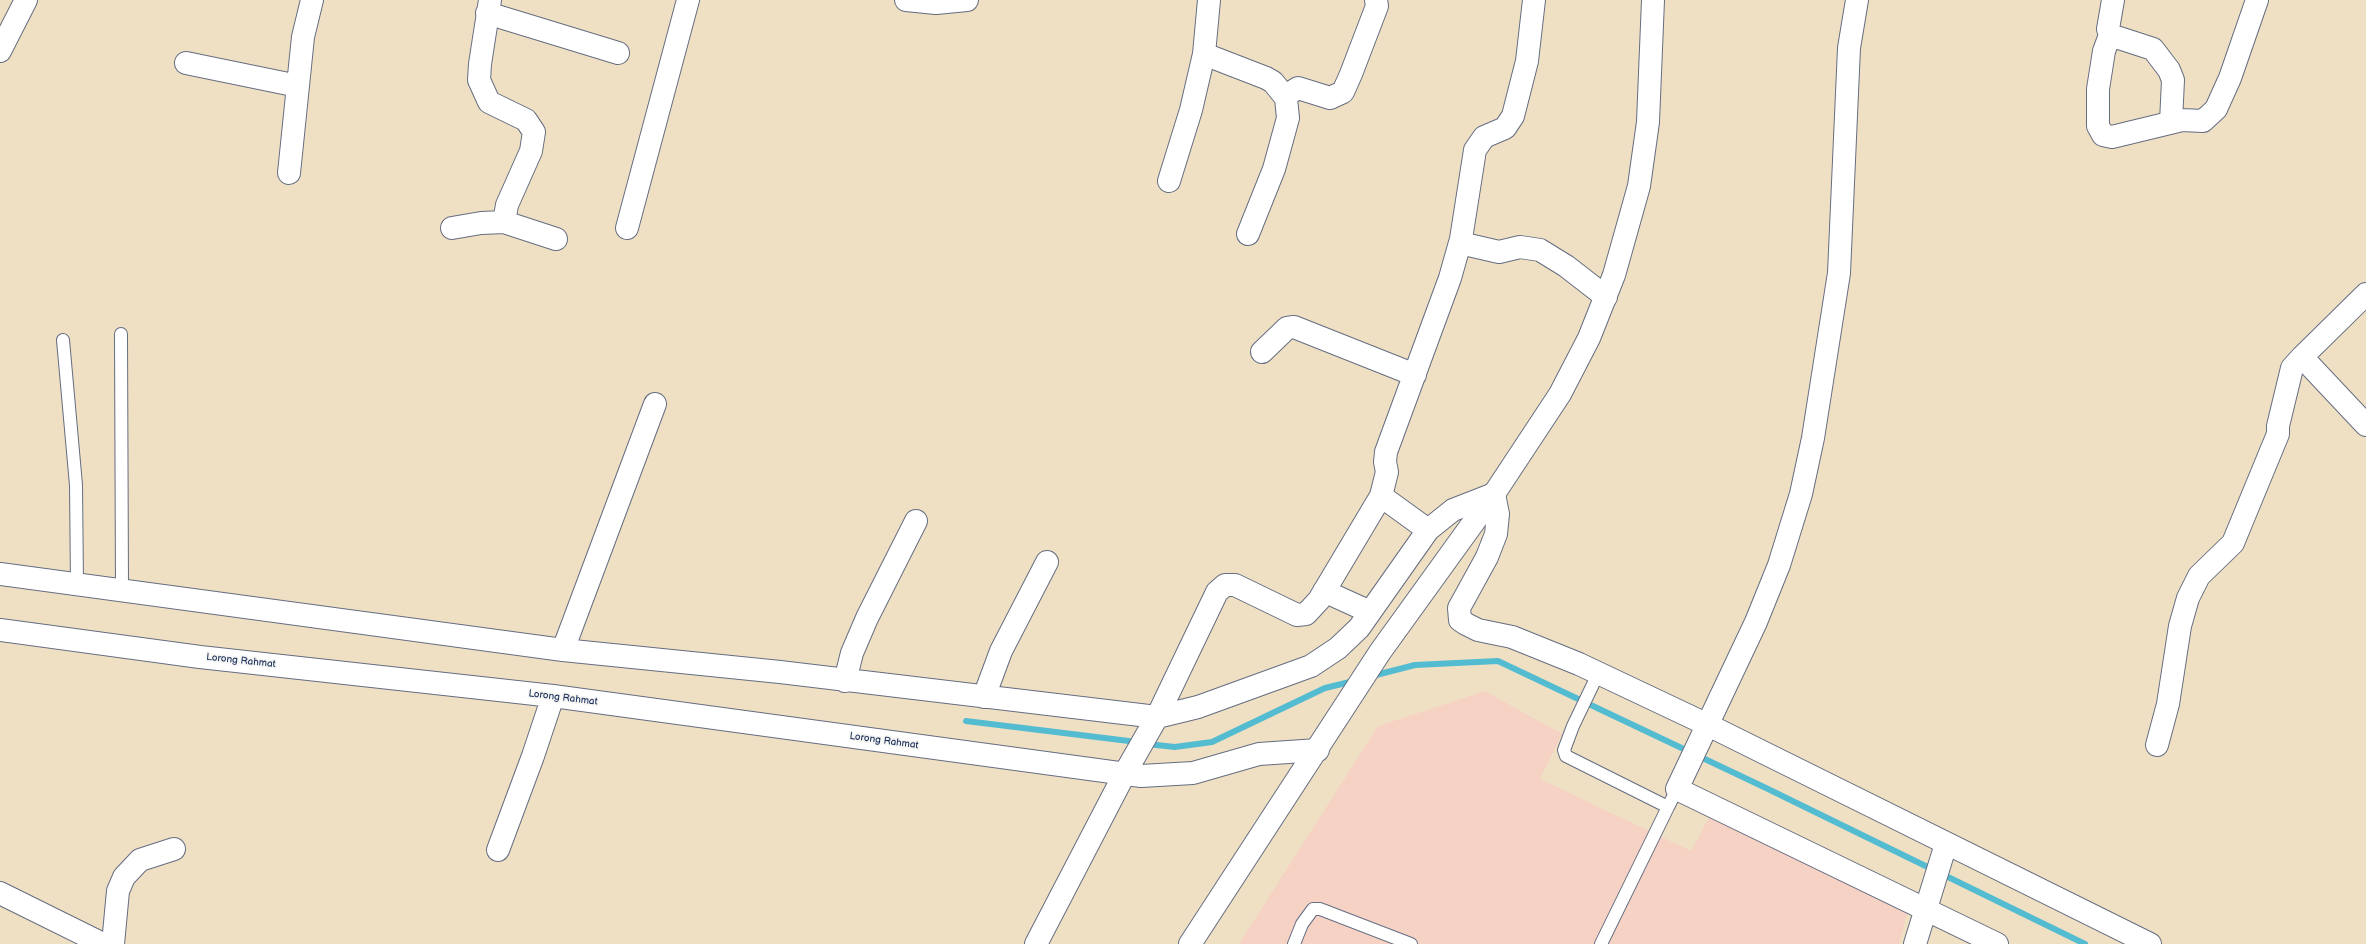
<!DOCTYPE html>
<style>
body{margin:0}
canvas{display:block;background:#efe0c3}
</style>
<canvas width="2366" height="944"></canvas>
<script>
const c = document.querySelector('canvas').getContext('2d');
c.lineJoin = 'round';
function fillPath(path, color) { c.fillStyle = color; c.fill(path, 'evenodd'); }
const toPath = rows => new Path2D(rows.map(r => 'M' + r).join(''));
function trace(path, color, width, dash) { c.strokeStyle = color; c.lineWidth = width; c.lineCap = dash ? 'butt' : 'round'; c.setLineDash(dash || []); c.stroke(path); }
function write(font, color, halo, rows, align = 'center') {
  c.font = font + ' "Balsamiq Sans",sans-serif'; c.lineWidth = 3.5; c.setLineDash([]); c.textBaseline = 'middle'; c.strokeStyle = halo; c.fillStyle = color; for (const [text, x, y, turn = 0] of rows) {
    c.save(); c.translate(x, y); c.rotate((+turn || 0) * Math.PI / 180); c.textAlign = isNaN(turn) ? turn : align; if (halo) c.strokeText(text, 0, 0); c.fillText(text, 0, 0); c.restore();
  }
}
const built = toPath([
 [1485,691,1562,734,1540,779,1691,851,1713,810,1908,910,1899,944,1239,944,1378,726]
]);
const stream = toPath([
 [1372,676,1415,665,1498,661,1766,788,2085,944],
 [966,721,1137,742],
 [1147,744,1175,747,1212,742,1325,688,1354,681]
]);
const lane = toPath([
 [121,334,122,590],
 [63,340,76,485,77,584],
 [1598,674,1573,726,1564,750,1566,756,1668,807,1677,789],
 [1294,944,1302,924,1313,909,1320,909,1411,944],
 [1601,944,1668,807]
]);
const street = toPath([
 [490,0,480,64,479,80,489,102,526,120,534,132,531,151,507,205,504,222,556,239],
 [1857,0,1849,48,1839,273,1813,438,1801,494,1779,565,1756,622,1677,789,1997,944],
 [2113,0,2108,29,2110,35,2153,49,2169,70,2173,80,2171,122],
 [487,13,618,53],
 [2110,35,2104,51,2098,89,2098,126,2103,135,2112,137,2182,120,2203,121,2216,109,2230,78,2257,0],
 [0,51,26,0],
 [1204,54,1266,78,1273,82,1286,98,1288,118,1274,169,1248,234],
 [186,63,298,86],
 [1285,96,1298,88,1330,98,1343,92,1351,74,1377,6,1376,0],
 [289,173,303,37,312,0],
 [1169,181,1191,110,1204,54,1209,0],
 [452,228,481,223,504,222],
 [627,228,688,0],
 [1460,243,1499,252,1520,247,1540,250,1566,266,1606,297],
 [2366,294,2302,357,2366,425],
 [1262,352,1287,328,1294,327,1415,375],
 [1381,496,1428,530],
 [0,574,563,650,780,672,1157,717,1198,707,1311,666,1338,648,1359,628,1428,530,1453,510,1494,494,1498,514,1496,534,1487,557,1459,608,1460,620,1466,624,1478,630,1512,637,1579,664,1708,725,2150,944],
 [1324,591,1370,612],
 [0,630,200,657,553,696,1141,776,1193,773,1259,754,1318,750],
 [563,650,655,404],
 [845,681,852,653,867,618,916,521],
 [984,697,1001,651,1047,562],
 [2157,745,2168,704,2180,626,2188,598,2199,576,2233,543,2278,434,2278,426,2292,368,2302,357],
 [498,850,533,756,553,696],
 [0,893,103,944],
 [113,944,118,891,124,877,140,860,174,849],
 [1036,944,1125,773,1157,717,1217,592,1225,585,1235,585,1297,615,1306,614,1319,600,1381,496,1387,472,1385,462,1386,452,1450,278,1461,239,1475,150,1484,137,1505,128,1513,116,1527,61,1534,0],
 [1915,944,1946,844]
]);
const secondary = toPath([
 [906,0,936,3,967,0],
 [1190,944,1380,652,1494,494,1560,394,1589,338,1614,275,1639,186,1648,122,1653,0]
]);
const streetNames = [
 ["Lorong Rahmat",241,661,6],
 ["Lorong Rahmat",563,698,7],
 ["Lorong Rahmat",884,741,8]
];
fillPath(built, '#f6d2c5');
trace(stream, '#54bcd1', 6);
trace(lane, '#656d81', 14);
trace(street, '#656d81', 24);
trace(secondary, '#656d81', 24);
trace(lane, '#fff', 12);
trace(street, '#fff', 22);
trace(secondary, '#fff', 22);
write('10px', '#1b2f5e', '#f6f6f2', streetNames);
</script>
